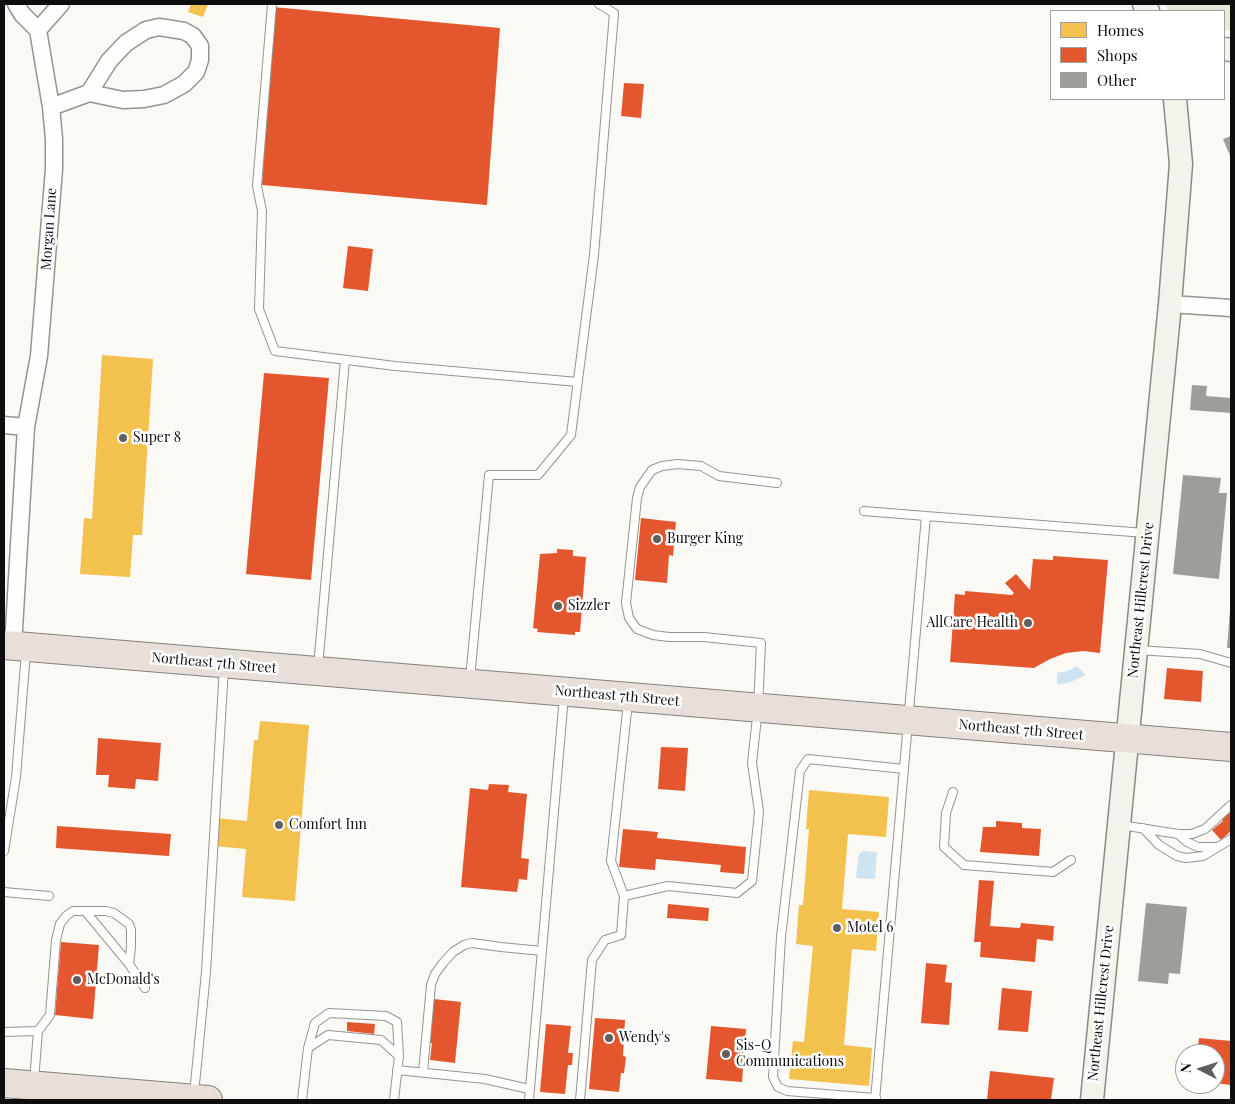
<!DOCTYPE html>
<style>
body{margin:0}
#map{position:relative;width:1235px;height:1104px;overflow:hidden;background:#faf9f4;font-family:"Playfair Display",serif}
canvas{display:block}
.frame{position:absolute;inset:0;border:5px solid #0e0e0e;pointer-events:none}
.legend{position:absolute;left:1050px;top:10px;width:175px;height:90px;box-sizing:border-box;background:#fff;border:1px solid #9f9f9f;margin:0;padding:6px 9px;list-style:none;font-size:15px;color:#0e0e0e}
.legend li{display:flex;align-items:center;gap:10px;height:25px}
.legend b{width:25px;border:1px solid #9f9f9f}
.north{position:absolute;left:1175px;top:1044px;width:50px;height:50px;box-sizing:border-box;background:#fff;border:1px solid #9f9f9f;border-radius:50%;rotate:275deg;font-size:14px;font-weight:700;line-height:20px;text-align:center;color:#0e0e0e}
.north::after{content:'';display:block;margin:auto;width:18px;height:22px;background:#61605e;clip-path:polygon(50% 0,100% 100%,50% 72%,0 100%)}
</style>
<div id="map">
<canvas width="1235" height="1104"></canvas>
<div class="frame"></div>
<ul class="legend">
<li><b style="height:14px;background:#f2c14e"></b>Homes</li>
<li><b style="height:14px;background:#e4572e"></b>Shops</li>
<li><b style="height:14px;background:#9e9d99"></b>Other</li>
</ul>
<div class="north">N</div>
</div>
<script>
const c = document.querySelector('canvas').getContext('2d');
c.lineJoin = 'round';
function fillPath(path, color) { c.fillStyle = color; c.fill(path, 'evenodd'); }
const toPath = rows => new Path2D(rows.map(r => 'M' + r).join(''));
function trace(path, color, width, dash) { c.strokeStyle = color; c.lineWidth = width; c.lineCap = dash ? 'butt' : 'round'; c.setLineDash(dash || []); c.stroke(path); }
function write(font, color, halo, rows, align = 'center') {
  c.font = font + ' "Playfair Display",serif'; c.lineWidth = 5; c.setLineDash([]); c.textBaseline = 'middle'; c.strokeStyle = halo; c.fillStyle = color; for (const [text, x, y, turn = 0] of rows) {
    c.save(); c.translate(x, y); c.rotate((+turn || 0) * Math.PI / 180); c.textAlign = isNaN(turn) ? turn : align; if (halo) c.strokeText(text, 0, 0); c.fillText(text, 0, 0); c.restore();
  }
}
const cemetery = toPath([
 [1165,4,1231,4,1231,31,1224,30,1224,11,1169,11]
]);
const water = toPath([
 [1077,666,1086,675,1071,682,1057,685,1057,673,1067,671],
 [863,851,877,852,875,879,856,878,859,854]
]);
const homes = toPath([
 [191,4,208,4,203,17,188,12],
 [102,355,153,359,142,535,133,535,130,577,80,574,84,518,92,519],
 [260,721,309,725,295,901,242,897,246,849,214,846,216,818,247,821,254,740,258,740],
 [809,790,889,797,886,837,848,834,842,909,879,912,876,951,852,949,844,1045,872,1048,869,1086,789,1079,793,1041,804,1042,813,946,796,944,799,905,803,905,809,829,806,829]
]);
const shops = toPath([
 [273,7,500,28,487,205,262,185],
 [624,83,644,84,641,118,621,116],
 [348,246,373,249,368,291,343,288],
 [264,373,329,378,311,580,246,574],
 [641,518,676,522,673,556,669,555,667,583,635,580],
 [557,549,573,550,573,556,586,557,580,632,575,632,575,635,537,632,538,629,533,628,540,554,557,553],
 [1053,556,1108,560,1100,653,1083,651,1066,653,1050,659,1034,668,950,662,955,594,965,595,965,591,1012,595,1014,593,1005,583,1016,574,1030,590,1033,559,1053,560],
 [1167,668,1203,671,1201,702,1164,699],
 [98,738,161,743,158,781,136,779,135,789,108,787,109,775,96,775],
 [661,747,688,748,685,791,658,789],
 [489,784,509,785,508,792,527,794,521,858,529,859,527,880,519,879,517,892,461,887,470,788,488,790],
 [1227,810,1231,815,1231,831,1221,840,1212,830,1223,821,1220,817],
 [996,821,1022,823,1022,828,1041,829,1039,856,980,852,983,827,996,827],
 [57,826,171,834,169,856,56,848],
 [623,829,658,832,657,838,746,847,744,874,720,872,721,865,656,859,655,870,619,867],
 [979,880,994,881,990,926,1020,928,1021,923,1054,926,1053,941,1037,939,1035,962,980,957,981,942,974,942],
 [668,904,709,908,708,921,667,918],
 [61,942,99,945,93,1019,55,1015],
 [926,963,947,965,945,982,952,983,949,1025,921,1023],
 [1002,988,1032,991,1028,1032,998,1030],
 [434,999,461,1002,455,1063,430,1060,432,1043,430,1043],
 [595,1018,625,1020,623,1056,626,1057,624,1073,621,1073,619,1092,589,1089],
 [347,1022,375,1024,374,1034,347,1031],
 [546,1024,571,1026,568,1053,573,1053,572,1065,568,1065,565,1094,540,1092],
 [711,1026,746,1029,742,1082,706,1079],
 [1199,1038,1231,1041,1231,1085,1215,1083,1215,1054,1197,1054],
 [990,1071,1054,1078,1051,1100,987,1100]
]);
const building = toPath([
 [1231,136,1231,158,1223,139],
 [1192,385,1207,386,1206,396,1231,398,1231,413,1190,410],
 [1183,475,1221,478,1219,493,1227,493,1219,579,1173,574],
 [1230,610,1231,610,1231,648,1227,648],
 [1146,903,1187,907,1180,974,1169,973,1168,984,1138,981]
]);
const lane = toPath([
 [272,4,257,186,262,211,259,309,275,351,395,366,578,382],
 [864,511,926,516],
 [1137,650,1200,654,1231,663],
 [318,667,345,360],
 [470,679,489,475,538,475,571,435,594,255,614,13,599,4],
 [953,792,946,813,944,847,964,865,1053,872,1071,860],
 [1121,825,1178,834,1192,834,1205,829,1231,805],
 [1143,828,1159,845,1177,856,1186,858,1203,856,1218,847],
 [1178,834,1187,842,1198,847,1218,847,1231,839],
 [4,851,16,777,26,652],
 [4,892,49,896],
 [624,896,668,886,737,893,752,881,759,812,752,763,758,708,761,643,704,637,669,637,653,635,637,629,629,618,626,603,637,498,640,487,652,470,662,466,677,464,701,466,719,476,777,483],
 [86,912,129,964],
 [4,1032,38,1031],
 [308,1048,328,1035,381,1040,399,1056],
 [397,1070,485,1079,529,1089],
 [423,1072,431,985,435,974,443,963,453,952,464,945,472,943,501,947,542,951],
 [34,1081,38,1031,50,1015,56,940,60,924,66,916,73,911,106,911,114,913,129,924,131,930,131,947,129,964,145,988],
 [194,1094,206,972,224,667],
 [876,1098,787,1091,778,1087,773,1077,781,937,800,771,808,759,904,769],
 [302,1100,308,1048,315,1023,329,1013,386,1016,397,1022,399,1056,394,1100],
 [529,1100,564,696],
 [580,1100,592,960,605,940,621,935,624,896,611,861,628,702],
 [875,1100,926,516,1145,533]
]);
const street = toPath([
 [16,4,22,14,38,30],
 [38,30,61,4],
 [51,107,89,93,109,61,126,43,146,30,159,27,184,31,193,36,200,46,200,60,196,72,184,84,164,95,144,99,123,100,89,93],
 [1170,304,1231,308],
 [4,425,26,427],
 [13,646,26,427,39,356,54,169,54,139,51,107,38,30]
]);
const secondary = toPath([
 [1144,4,1148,11],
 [1224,49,1231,50],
 [1092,1100,1170,304,1181,164,1175,99]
]);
const highway = toPath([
 [4,645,1231,747],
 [4,1083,208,1100]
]);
const markers = [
 [123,438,5,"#61605e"],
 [657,539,5,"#61605e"],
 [558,606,5,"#61605e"],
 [1028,623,5,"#61605e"],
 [279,825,5,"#61605e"],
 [837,928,5,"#61605e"],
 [77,980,5,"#61605e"],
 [609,1038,5,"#61605e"],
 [726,1054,5,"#61605e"]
];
const streetNames = [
 ["Morgan Lane",49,229,-86],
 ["Northeast Hillcrest Drive",1141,600,-84],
 ["Northeast 7th Street",214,663,5],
 ["Northeast 7th Street",617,696,5],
 ["Northeast 7th Street",1021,730,5],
 ["Northeast Hillcrest Drive",1101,1003,-84]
];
const poiNames = [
 ["Super 8",133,438],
 ["Burger King",667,539],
 ["Sizzler",568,606],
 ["AllCare Health",1018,623,"right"],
 ["Comfort Inn",289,825],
 ["Motel 6",847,928],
 ["McDonald's",87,980],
 ["Wendy's",619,1038],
 ["Sis-Q",736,1046],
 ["Communications",736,1062]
];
fillPath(cemetery, '#e6ead9');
fillPath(water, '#cee4f1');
fillPath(homes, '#f2c14e');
fillPath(shops, '#e4572e');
fillPath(building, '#9e9d99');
trace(lane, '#949492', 10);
trace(street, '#949492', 19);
trace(secondary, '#8b8a88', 25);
trace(highway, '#82817f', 30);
trace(lane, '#fefefd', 8);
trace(street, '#fefefd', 16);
trace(secondary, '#f4f3eb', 22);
trace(highway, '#e8e0d8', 28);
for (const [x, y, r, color] of markers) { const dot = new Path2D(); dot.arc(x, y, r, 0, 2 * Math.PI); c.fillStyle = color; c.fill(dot); trace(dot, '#fff', 2); }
write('14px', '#0e0e0e', '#fff', streetNames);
write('14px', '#0e0e0e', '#fff', poiNames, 'left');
</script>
